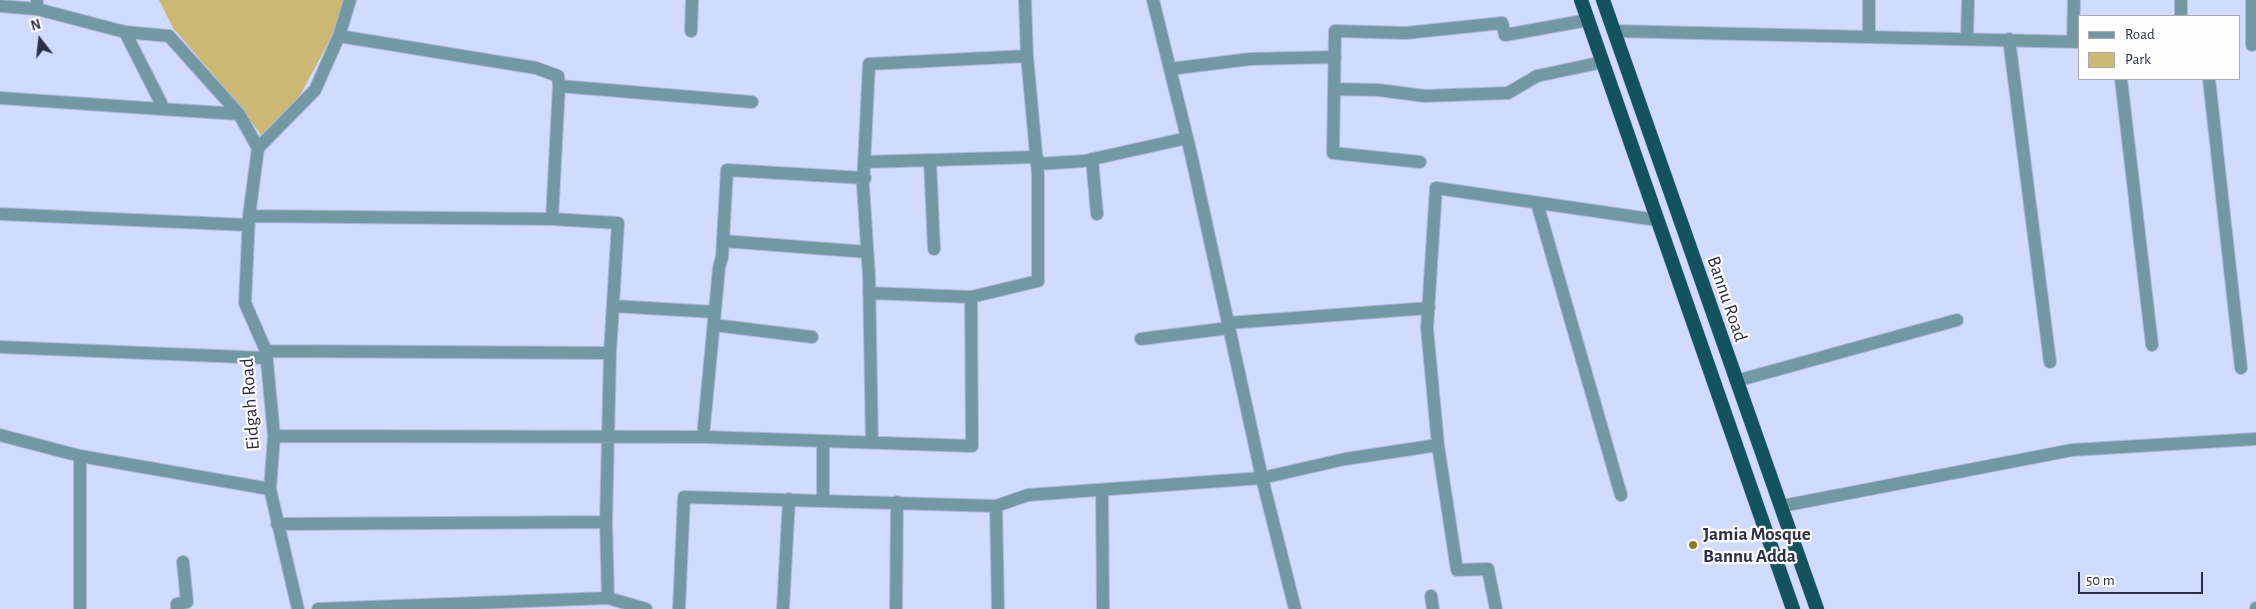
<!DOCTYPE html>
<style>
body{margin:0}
#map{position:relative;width:2256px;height:609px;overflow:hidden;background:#d1daff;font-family:"Alegreya Sans",sans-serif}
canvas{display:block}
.legend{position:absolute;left:2078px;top:15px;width:162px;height:65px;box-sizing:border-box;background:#fdfdfd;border:1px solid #a9abb4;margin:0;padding:6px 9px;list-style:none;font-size:15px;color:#2a2f46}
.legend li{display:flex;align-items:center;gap:10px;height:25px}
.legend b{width:25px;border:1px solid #a9abb4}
.north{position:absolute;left:15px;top:15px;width:50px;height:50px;-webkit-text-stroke:4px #fdfdfd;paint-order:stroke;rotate:344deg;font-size:14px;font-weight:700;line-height:20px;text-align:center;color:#2a2f46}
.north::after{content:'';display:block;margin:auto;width:18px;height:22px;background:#2a2f46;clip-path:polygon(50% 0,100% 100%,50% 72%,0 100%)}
.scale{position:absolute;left:2078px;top:572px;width:125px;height:22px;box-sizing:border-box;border:2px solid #2a2f46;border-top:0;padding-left:6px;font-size:15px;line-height:18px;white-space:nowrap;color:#2a2f46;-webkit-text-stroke:4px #fdfdfd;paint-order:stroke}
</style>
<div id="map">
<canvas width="2256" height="609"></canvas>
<ul class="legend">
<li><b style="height:6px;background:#7299a3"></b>Road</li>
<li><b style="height:14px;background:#ccb872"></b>Park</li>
</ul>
<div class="north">N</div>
<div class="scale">50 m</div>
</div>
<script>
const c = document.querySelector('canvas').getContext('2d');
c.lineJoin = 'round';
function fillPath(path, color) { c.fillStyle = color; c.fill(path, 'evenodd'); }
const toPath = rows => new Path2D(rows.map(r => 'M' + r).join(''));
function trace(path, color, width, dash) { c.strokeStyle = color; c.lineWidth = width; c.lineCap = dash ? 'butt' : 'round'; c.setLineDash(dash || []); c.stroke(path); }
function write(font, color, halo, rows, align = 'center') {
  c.font = font + ' "Alegreya Sans",sans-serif'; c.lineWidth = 4.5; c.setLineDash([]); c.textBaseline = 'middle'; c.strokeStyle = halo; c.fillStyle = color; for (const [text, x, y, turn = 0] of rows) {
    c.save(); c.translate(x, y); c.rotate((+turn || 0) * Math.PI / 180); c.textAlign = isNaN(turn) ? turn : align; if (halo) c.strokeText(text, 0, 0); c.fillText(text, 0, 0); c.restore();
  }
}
const green = toPath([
 [159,0,345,0,331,38,298,99,261,135,240,106,173,28]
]);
const minor = toPath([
 [37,0,37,9,125,32,161,103,161,109,239,114],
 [1153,0,1191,154,1262,478,1295,609],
 [1869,0,1869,36],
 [2181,0,2181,16],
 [2252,0,2252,45],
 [0,6,37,9],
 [691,31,692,0],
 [1614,31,2080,42],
 [125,32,169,36,239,114,258,148,249,216,245,303,266,351,274,436,270,489,298,609],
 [339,36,536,68,558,76,559,86,552,219],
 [1967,39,1968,0],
 [2009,39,2050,362],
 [2073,42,2074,0],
 [1170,69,1250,59,1335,57],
 [2121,79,2152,345],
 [2209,79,2241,368],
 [559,86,752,102],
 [1334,89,1378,90,1425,96,1508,93,1537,76,1603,62],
 [0,98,161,109],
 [258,148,315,90,339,36,350,0],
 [1092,159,1097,214],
 [930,160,934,249],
 [864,162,1037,157],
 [1420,162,1333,153,1335,31,1406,33,1502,23,1505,35,1588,20],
 [1037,164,1084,161,1187,138],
 [1537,203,1621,495],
 [0,214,248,225],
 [249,216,552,219,618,223,610,353,606,522,608,598],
 [723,241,867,252],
 [869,293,971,297],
 [613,306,715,312],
 [1228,323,1429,308],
 [714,325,812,337],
 [1141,339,1229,328],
 [0,347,266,358],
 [266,351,610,353],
 [1736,381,1957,320],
 [0,435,80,456,270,489],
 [274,436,706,437,972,446,971,297,1038,281,1038,175,1027,56,1025,0],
 [703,437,719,268,722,257,727,170,865,178],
 [823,441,823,500],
 [872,443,869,276,863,186,869,64,1027,56],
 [1438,445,1457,570,1488,569,1496,609],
 [80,456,80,609],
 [1102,490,1103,609],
 [996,506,998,609],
 [1782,506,2072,450,2256,439],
 [277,524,606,522],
 [1431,596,1433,609],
 [177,609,177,604,187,602,183,562],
 [318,609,608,598,646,609],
 [679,609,684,497,996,506,1028,495,1262,478,1345,459,1438,445,1427,328,1436,188,1657,220],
 [783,609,789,499],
 [896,609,897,502],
 [2256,609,2256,608]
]);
const trunk = toPath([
 [1581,0,1793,609],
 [1603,0,1817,609]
]);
const markers = [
 [1693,545,5,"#907a1f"]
];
const streetNames = [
 ["Bannu Road",1727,299,71],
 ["Eidgah Road",250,404,-94]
];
const poiNames = [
 ["Jamia Mosque",1703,534],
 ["Bannu Adda",1703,556]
];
fillPath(green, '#ccb872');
trace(minor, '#b0b8da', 14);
trace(trunk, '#b0b8da', 15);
trace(minor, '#7299a3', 12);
trace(trunk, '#135360', 14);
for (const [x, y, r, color] of markers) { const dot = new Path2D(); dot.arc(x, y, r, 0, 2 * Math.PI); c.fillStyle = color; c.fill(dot); trace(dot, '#fdfdfd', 2); }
write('19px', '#2a2f46', '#fdfdfd', streetNames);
write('bold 19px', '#2a2f46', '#fdfdfd', poiNames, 'left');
</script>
